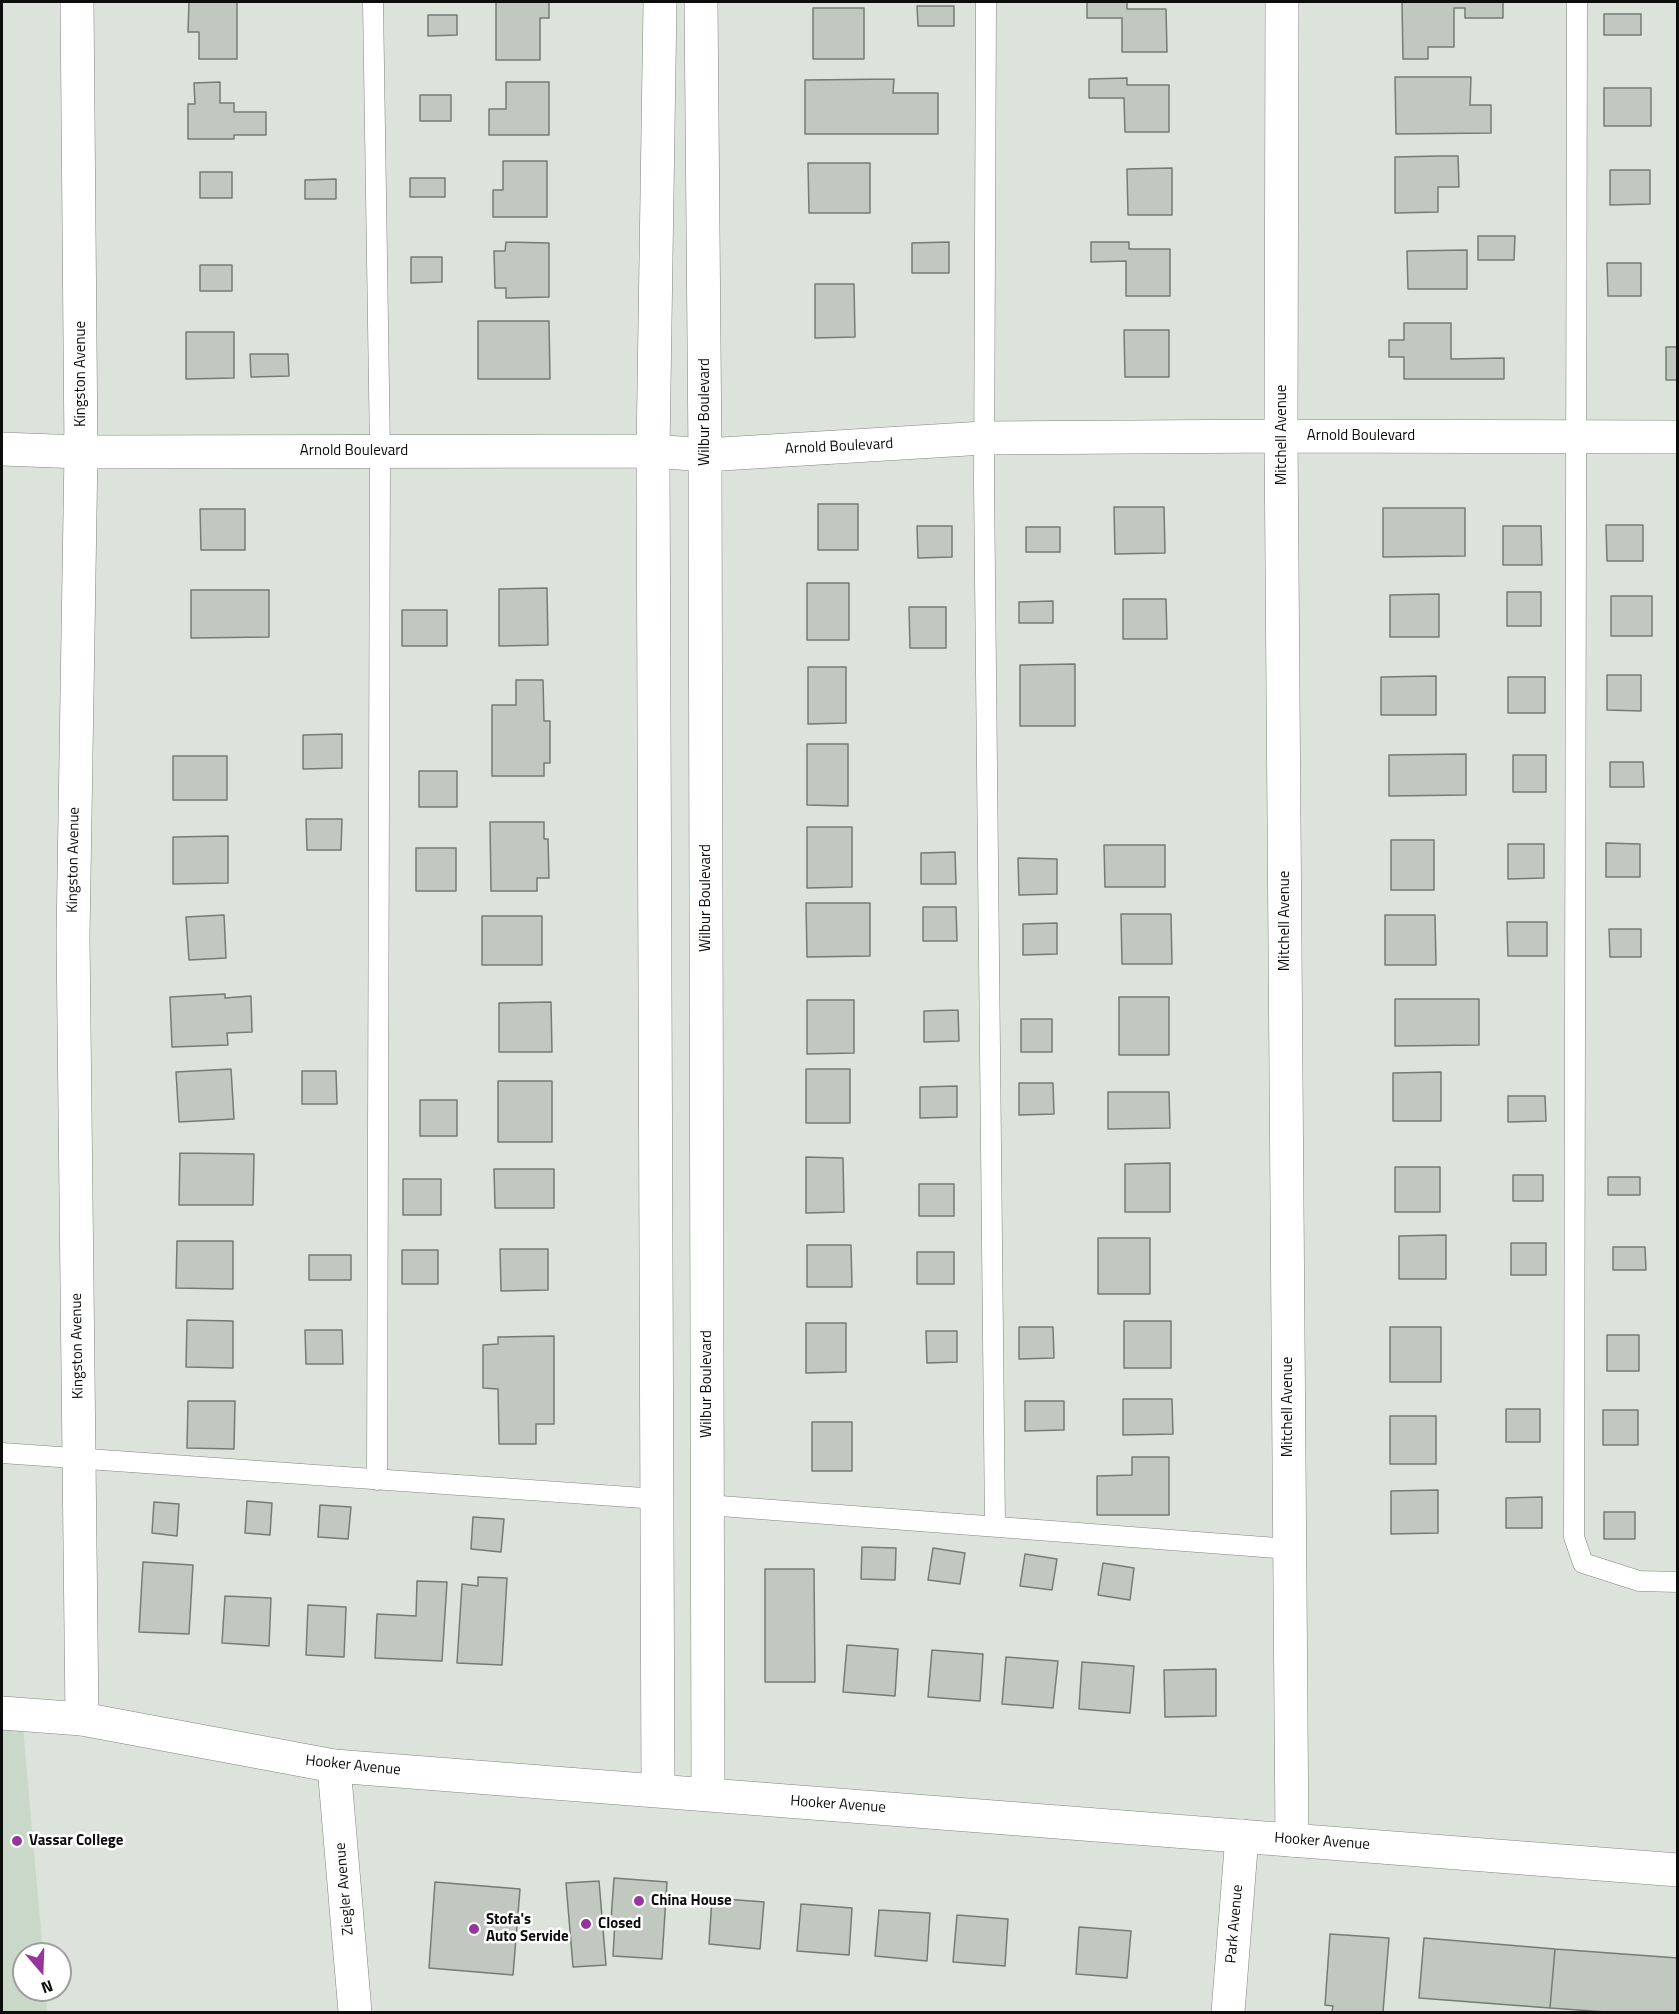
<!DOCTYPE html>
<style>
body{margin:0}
#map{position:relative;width:1679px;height:2014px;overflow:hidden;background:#dbe3db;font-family:"Titillium Web",sans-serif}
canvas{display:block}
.frame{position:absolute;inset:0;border:3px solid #0b0e0b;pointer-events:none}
.north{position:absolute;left:12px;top:1942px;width:60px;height:60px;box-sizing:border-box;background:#fff;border:2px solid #9d9f9d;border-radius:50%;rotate:161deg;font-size:16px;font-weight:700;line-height:24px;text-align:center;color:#0b0e0b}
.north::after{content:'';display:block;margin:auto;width:21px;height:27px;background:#96359c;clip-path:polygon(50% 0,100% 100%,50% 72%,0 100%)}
</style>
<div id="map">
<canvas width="1679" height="2014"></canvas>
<div class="frame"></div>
<div class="north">N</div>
</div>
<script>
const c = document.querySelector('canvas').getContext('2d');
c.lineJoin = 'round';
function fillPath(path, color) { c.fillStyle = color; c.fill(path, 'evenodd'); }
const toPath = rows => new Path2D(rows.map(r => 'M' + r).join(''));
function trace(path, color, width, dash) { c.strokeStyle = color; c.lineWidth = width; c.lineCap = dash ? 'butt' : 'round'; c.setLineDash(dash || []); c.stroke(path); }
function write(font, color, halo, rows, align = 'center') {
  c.font = font + ' "Titillium Web",sans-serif'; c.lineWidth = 5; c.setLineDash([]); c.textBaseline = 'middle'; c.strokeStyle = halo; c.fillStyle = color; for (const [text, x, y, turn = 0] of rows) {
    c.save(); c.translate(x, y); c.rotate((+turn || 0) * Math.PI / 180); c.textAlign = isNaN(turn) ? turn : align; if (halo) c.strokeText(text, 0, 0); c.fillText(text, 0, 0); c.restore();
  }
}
const built = toPath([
 [2,1726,23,1727,43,1954,24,1954,24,1990,46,1990,47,2012,2,2012]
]);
const building = toPath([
 [189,2,237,2,237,59,199,59,199,32,188,32,189,2],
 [496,2,549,2,549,18,540,18,540,60,496,60,496,2],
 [1087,2,1127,2,1127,9,1166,9,1167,52,1122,52,1122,18,1087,18,1087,2],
 [1402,2,1503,2,1503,18,1465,18,1465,8,1454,8,1454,47,1428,47,1428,59,1403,59,1402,2],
 [917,6,954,6,954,26,918,26,917,6],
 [813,8,864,8,864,59,813,59,813,8],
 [1604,14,1641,14,1641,35,1604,35,1604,14],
 [428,15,457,15,457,35,428,36,428,15],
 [1395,77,1471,77,1470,105,1491,105,1491,133,1396,134,1395,77],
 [1127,78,1127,85,1169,85,1169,132,1125,132,1124,98,1089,98,1089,79,1127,78],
 [894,79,893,93,938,93,938,134,805,134,805,80,894,79],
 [220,82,220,103,234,103,234,112,266,112,266,135,234,135,234,139,188,139,188,104,195,104,194,83,220,82],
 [506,82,549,82,549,135,489,135,489,109,506,109,506,82],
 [1604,88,1651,88,1651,126,1604,126,1604,88],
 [420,95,451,95,451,121,420,121,420,95],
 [1438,156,1458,156,1459,187,1438,187,1438,212,1395,213,1395,157,1438,156],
 [503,161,547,161,547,217,493,217,493,190,503,190,503,161],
 [808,163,870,163,870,213,809,213,808,163],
 [1172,168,1172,215,1128,215,1127,169,1172,168],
 [1610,170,1650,170,1650,204,1610,205,1610,170],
 [200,172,232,172,232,198,200,198,200,172],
 [410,178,445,178,445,197,410,197,410,178],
 [336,179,336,199,305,199,305,180,336,179],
 [1478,236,1515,236,1514,260,1478,260,1478,236],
 [506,242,549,243,549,297,506,298,506,288,495,288,494,251,505,251,506,242],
 [949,242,949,273,912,273,912,243,949,242],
 [1091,242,1129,242,1129,249,1170,249,1170,296,1126,296,1126,261,1091,262,1091,242],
 [1467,250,1467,289,1408,289,1407,251,1467,250],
 [411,257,442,257,442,282,411,283,411,257],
 [1607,263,1641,263,1641,296,1608,296,1607,263],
 [200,265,232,265,232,291,200,291,200,265],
 [815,284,854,284,855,337,815,338,815,284],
 [478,321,549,321,550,379,478,379,478,321],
 [1404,323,1451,323,1451,359,1504,358,1504,379,1404,379,1404,357,1389,357,1389,340,1404,340,1404,323],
 [1124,330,1169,330,1169,377,1125,377,1124,330],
 [186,332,234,332,234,378,186,379,186,332],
 [1666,347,1678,347,1678,380,1666,380,1666,347],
 [250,354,288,354,289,376,251,377,250,354],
 [818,504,858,504,858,550,818,550,818,504],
 [1114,507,1164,507,1165,553,1115,554,1114,507],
 [1383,508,1465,508,1465,556,1383,557,1383,508],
 [200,509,245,509,245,550,201,550,200,509],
 [1606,525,1643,525,1643,561,1607,561,1606,525],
 [917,526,952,526,952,557,918,558,917,526],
 [1503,526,1541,526,1542,565,1503,565,1503,526],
 [1026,527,1060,527,1060,552,1026,552,1026,527],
 [807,583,849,583,849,640,807,640,807,583],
 [547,588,548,645,499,646,499,589,547,588],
 [191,590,269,590,269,637,191,638,191,590],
 [1507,592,1541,592,1541,626,1507,626,1507,592],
 [1439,594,1439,637,1390,637,1390,595,1439,594],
 [1611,596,1652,596,1652,636,1611,636,1611,596],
 [1123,599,1166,599,1167,639,1123,639,1123,599],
 [1053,601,1053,623,1019,623,1019,602,1053,601],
 [909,607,946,607,946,648,910,648,909,607],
 [402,610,447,610,447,646,402,646,402,610],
 [1075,664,1075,726,1020,726,1020,665,1075,664],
 [808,667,846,667,846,723,808,724,808,667],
 [1607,675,1641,675,1641,711,1607,710,1607,675],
 [1436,676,1436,715,1381,715,1381,677,1436,676],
 [1508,677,1545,677,1545,713,1508,713,1508,677],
 [516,680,543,680,544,721,550,721,550,763,544,763,544,776,492,776,492,705,516,705,516,680],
 [342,734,342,768,303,769,303,735,342,734],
 [807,744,848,744,848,806,807,805,807,744],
 [1466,754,1466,795,1389,796,1389,755,1466,754],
 [1513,755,1546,755,1546,792,1513,792,1513,755],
 [173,756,227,756,227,800,173,800,173,756],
 [1610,762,1643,762,1644,787,1610,787,1610,762],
 [419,771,457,771,457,807,419,807,419,771],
 [306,819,342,819,341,850,307,850,306,819],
 [490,822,544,822,544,839,548,839,549,878,537,878,537,891,491,891,490,822],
 [807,827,852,827,852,887,807,888,807,827],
 [228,836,228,883,173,884,173,837,228,836],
 [1391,840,1434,840,1434,890,1391,890,1391,840],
 [1606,843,1640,844,1640,877,1606,877,1606,843],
 [1508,844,1544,844,1544,878,1508,879,1508,844],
 [1104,845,1165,845,1165,887,1105,887,1104,845],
 [416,848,456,848,456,891,416,891,416,848],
 [955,852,956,884,921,884,921,853,955,852],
 [1018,858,1057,859,1057,894,1019,895,1018,858],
 [806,903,870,903,870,956,807,957,806,903],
 [923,907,956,907,957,941,923,941,923,907],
 [1121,914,1171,914,1172,964,1122,964,1121,914],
 [224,915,226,958,189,960,186,917,224,915],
 [1385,915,1435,915,1436,965,1385,965,1385,915],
 [482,916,542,916,542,965,482,965,482,916],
 [1507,922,1547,922,1547,956,1508,956,1507,922],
 [1057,923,1057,954,1023,955,1023,924,1057,923],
 [1609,929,1641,929,1641,957,1610,957,1609,929],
 [225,994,225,998,251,996,252,1032,227,1033,228,1045,172,1047,170,997,225,994],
 [1119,997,1169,997,1169,1055,1119,1055,1119,997],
 [1395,999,1479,999,1479,1045,1395,1046,1395,999],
 [807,1000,854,1000,854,1053,807,1054,807,1000],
 [551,1002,552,1052,499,1052,499,1003,551,1002],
 [958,1010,959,1041,924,1042,924,1011,958,1010],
 [1021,1019,1052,1019,1052,1052,1021,1052,1021,1019],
 [231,1069,234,1119,179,1122,176,1072,231,1069],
 [806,1069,850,1069,850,1123,806,1123,806,1069],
 [302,1071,336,1071,337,1104,302,1104,302,1071],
 [1441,1072,1441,1121,1393,1121,1393,1073,1441,1072],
 [498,1081,552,1081,552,1142,498,1142,498,1081],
 [1019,1083,1053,1083,1054,1114,1019,1115,1019,1083],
 [957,1086,957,1117,920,1118,920,1087,957,1086],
 [1108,1092,1169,1092,1170,1128,1108,1129,1108,1092],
 [1508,1096,1545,1096,1546,1121,1508,1122,1508,1096],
 [420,1100,457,1100,457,1136,420,1136,420,1100],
 [180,1153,254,1154,253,1205,179,1205,180,1153],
 [806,1157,843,1158,844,1212,806,1213,806,1157],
 [1170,1163,1170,1212,1125,1212,1125,1164,1170,1163],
 [1395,1167,1440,1167,1440,1212,1395,1212,1395,1167],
 [494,1169,554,1169,554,1208,495,1208,494,1169],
 [1513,1175,1543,1175,1543,1201,1513,1201,1513,1175],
 [1608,1177,1640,1177,1640,1195,1608,1195,1608,1177],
 [403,1179,441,1179,441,1215,403,1215,403,1179],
 [919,1184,954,1184,954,1216,919,1216,919,1184],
 [1446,1235,1446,1279,1399,1279,1399,1236,1446,1235],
 [1098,1238,1150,1238,1150,1294,1098,1294,1098,1238],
 [177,1241,233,1241,233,1289,176,1288,177,1241],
 [1511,1243,1546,1243,1546,1275,1511,1275,1511,1243],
 [807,1245,851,1245,852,1287,807,1287,807,1245],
 [1613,1247,1645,1247,1646,1270,1613,1270,1613,1247],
 [500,1249,548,1249,548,1290,501,1291,500,1249],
 [402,1250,438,1250,438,1284,402,1284,402,1250],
 [917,1252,954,1252,954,1284,917,1284,917,1252],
 [309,1255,351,1255,351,1280,309,1280,309,1255],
 [187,1320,233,1321,233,1368,186,1367,187,1320],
 [1124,1321,1171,1321,1171,1368,1124,1368,1124,1321],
 [806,1323,846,1323,846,1372,806,1373,806,1323],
 [1019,1327,1053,1327,1054,1358,1019,1359,1019,1327],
 [1390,1327,1441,1327,1441,1382,1390,1382,1390,1327],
 [305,1330,342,1330,343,1364,306,1364,305,1330],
 [926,1331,957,1331,957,1362,927,1363,926,1331],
 [1607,1335,1639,1335,1639,1371,1607,1371,1607,1335],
 [554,1336,554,1424,536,1424,536,1444,499,1444,498,1389,483,1388,483,1345,498,1344,498,1337,554,1336],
 [1123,1399,1172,1399,1173,1434,1123,1435,1123,1399],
 [188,1401,235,1401,234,1449,187,1448,188,1401],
 [1025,1401,1064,1401,1064,1430,1025,1431,1025,1401],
 [1506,1409,1540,1409,1540,1442,1506,1442,1506,1409],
 [1603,1410,1638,1410,1638,1445,1603,1445,1603,1410],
 [1390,1416,1436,1416,1436,1464,1390,1464,1390,1416],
 [812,1422,852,1422,852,1471,812,1471,812,1422],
 [1132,1457,1169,1457,1169,1515,1097,1515,1097,1476,1132,1475,1132,1457],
 [1438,1490,1438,1533,1391,1534,1391,1491,1438,1490],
 [1542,1497,1542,1528,1506,1528,1506,1498,1542,1497],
 [247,1501,272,1503,270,1535,245,1533,247,1501],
 [154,1502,179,1504,177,1536,152,1533,154,1502],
 [320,1505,351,1507,348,1539,318,1537,320,1505],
 [1604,1512,1635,1512,1635,1539,1604,1539,1604,1512],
 [473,1517,504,1519,501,1552,471,1549,473,1517],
 [862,1547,896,1548,895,1580,861,1579,862,1547],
 [933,1548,965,1553,960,1584,928,1580,933,1548],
 [1025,1554,1057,1559,1052,1590,1020,1586,1025,1554],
 [143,1562,193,1565,189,1634,139,1632,143,1562],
 [1103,1563,1134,1568,1130,1600,1098,1595,1103,1563],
 [765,1569,814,1569,815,1682,765,1682,765,1569],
 [478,1577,507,1578,502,1665,457,1663,462,1584,478,1586,478,1577],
 [417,1581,447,1582,442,1661,375,1658,377,1614,416,1616,417,1581],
 [225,1596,271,1598,269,1646,222,1643,225,1596],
 [308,1605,346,1607,344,1657,306,1655,308,1605],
 [847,1645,898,1649,895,1696,843,1692,847,1645],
 [932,1650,983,1654,980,1701,928,1697,932,1650],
 [1006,1657,1058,1661,1053,1708,1002,1704,1006,1657],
 [1082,1662,1134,1666,1130,1713,1079,1709,1082,1662],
 [1216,1669,1216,1716,1165,1717,1164,1670,1216,1669],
 [614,1878,667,1882,662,1959,613,1956,615,1921,611,1920,614,1878],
 [599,1881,606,1965,573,1967,566,1883,599,1881],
 [435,1882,520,1889,513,1975,429,1968,435,1882],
 [712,1898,764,1902,760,1949,709,1944,712,1898],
 [801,1904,852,1908,849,1955,797,1951,801,1904],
 [879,1910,930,1913,927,1961,875,1956,879,1910],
 [957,1915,1008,1919,1005,1966,953,1962,957,1915],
 [1079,1927,1131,1931,1127,1978,1076,1974,1079,1927],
 [1330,1934,1389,1938,1383,2012,1332,2012,1333,2006,1325,2005,1330,1934],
 [1424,1938,1555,1949,1550,2008,1419,1998,1424,1938],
 [1555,1949,1678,1958,1678,2012,1606,2012,1550,2008,1555,1949]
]);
const lane = toPath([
 [373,2,380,451,377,1480],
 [986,2,984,483,995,1526],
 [1577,2,1574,1537,1583,1563,1639,1581,1678,1582],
 [2,1453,658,1499],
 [707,1505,1290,1549]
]);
const street = toPath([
 [77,2,81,452,73,937,82,1719],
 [1282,2,1281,436,1292,1840],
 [2,449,81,452,653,451,705,455,984,438,1281,436,1678,437],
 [334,1766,355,2012],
 [1228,2012,1242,1836]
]);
const secondary = toPath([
 [701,2,705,455,708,1795],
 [2,1713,82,1719,334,1766,1678,1870],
 [658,1791,653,451,660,2]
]);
const markers = [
 [17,1841,6,"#96359c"],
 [639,1901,6,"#96359c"],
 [586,1924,6,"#96359c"],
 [474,1929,6,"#96359c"]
];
const streetNames = [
 ["Kingston Avenue",81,374,-90],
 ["Wilbur Boulevard",705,412,-90],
 ["Mitchell Avenue",1282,435,-90],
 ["Arnold Boulevard",1361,436],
 ["Arnold Boulevard",839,447,-3],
 ["Arnold Boulevard",354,451],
 ["Kingston Avenue",74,860,-89],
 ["Wilbur Boulevard",706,898,-90],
 ["Mitchell Avenue",1285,921,-90],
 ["Kingston Avenue",78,1346,-91],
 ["Wilbur Boulevard",707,1384,-90],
 ["Mitchell Avenue",1288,1407,-90],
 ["Hooker Avenue",353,1766,6],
 ["Hooker Avenue",838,1805,4],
 ["Hooker Avenue",1322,1842,4],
 ["Ziegler Avenue",345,1889,-95],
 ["Park Avenue",1235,1924,-85]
];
const poiNames = [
 ["Vassar College",29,1841],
 ["China House",651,1901],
 ["Stofa's",486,1920],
 ["Auto Servide",486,1937],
 ["Closed",598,1924]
];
fillPath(built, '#cad8ca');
fillPath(building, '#c0c8c0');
trace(building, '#757c75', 1.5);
trace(lane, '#7e857e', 21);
trace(street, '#7e857e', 34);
trace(secondary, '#7e857e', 34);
trace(lane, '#fff', 20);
trace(street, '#fff', 33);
trace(secondary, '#fff', 33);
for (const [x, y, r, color] of markers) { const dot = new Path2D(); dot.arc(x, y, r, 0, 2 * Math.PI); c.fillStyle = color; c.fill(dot); trace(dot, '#fff', 2); }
write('15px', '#0b0e0b', '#fff', streetNames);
write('bold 15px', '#0b0e0b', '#fff', poiNames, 'left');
</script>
